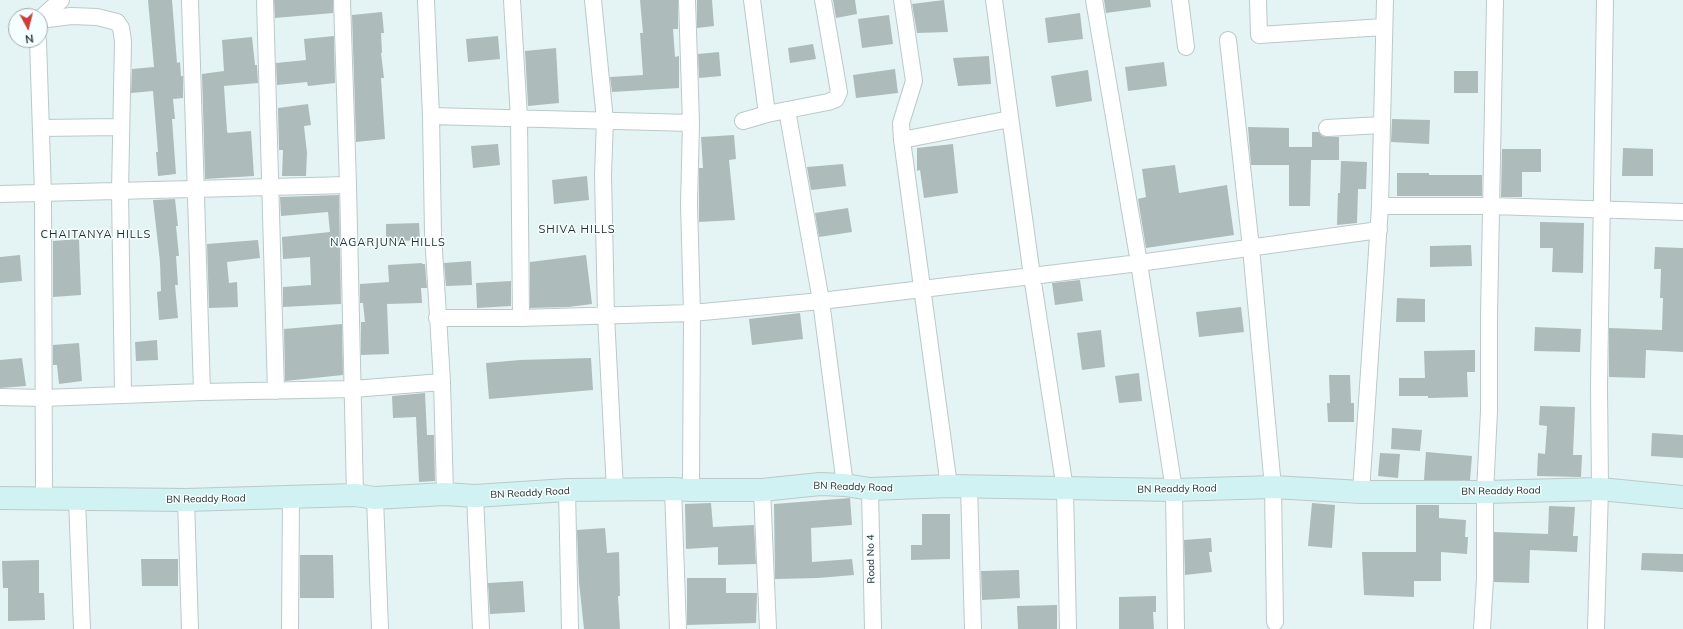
<!DOCTYPE html>
<style>
body{margin:0}
#map{position:relative;width:1683px;height:629px;overflow:hidden;background:#e4f3f3;font-family:Mulish,sans-serif}
canvas{display:block}
.north{position:absolute;left:8px;top:8px;width:40px;height:40px;box-sizing:border-box;background:#f6ffff;border:1px solid #a4abab;border-radius:50%;rotate:173deg;font-size:11px;font-weight:700;line-height:16px;text-align:center;color:#282e2e}
.north::after{content:'';display:block;margin:auto;width:14px;height:18px;background:#cc3e37;clip-path:polygon(50% 0,100% 100%,50% 72%,0 100%)}
</style>
<div id="map">
<canvas width="1683" height="629"></canvas>
<div class="north">N</div>
</div>
<script>
const c = document.querySelector('canvas').getContext('2d');
c.lineJoin = 'round';
function fillPath(path, color) { c.fillStyle = color; c.fill(path, 'evenodd'); }
const toPath = rows => new Path2D(rows.map(r => 'M' + r).join(''));
function trace(path, color, width, dash) { c.strokeStyle = color; c.lineWidth = width; c.lineCap = dash ? 'butt' : 'round'; c.setLineDash(dash || []); c.stroke(path); }
function write(font, color, halo, rows, align = 'center') {
  c.font = font + ' Mulish,sans-serif'; c.lineWidth = 3; c.setLineDash([]); c.textBaseline = 'middle'; c.strokeStyle = halo; c.fillStyle = color; for (const [text, x, y, turn = 0] of rows) {
    c.save(); c.translate(x, y); c.rotate((+turn || 0) * Math.PI / 180); c.textAlign = isNaN(turn) ? turn : align; if (halo) c.strokeText(text, 0, 0); c.fillText(text, 0, 0); c.restore();
  }
}
const building = toPath([
 [148,0,172,0,177,63,180,62,181,76,183,76,183,98,173,99,175,119,172,119,176,174,158,176,156,152,158,152,153,91,131,93,132,69,154,67],
 [274,0,333,0,333,13,275,18],
 [640,0,678,0,678,29,673,29,675,57,679,56,679,88,612,92,610,77,643,75,640,33,643,33],
 [697,0,712,0,714,26,697,28],
 [833,0,855,0,857,14,836,18],
 [944,0,948,32,917,33,912,4],
 [1104,0,1150,0,1151,7,1106,13],
 [382,12,384,33,381,33,382,53,381,53,384,78,381,78,385,139,356,142,352,15],
 [1080,13,1083,39,1048,43,1045,18],
 [889,15,893,44,862,48,858,19],
 [334,36,335,83,308,86,307,82,277,85,276,63,306,60,304,39],
 [498,36,500,59,468,62,466,39],
 [252,37,255,65,257,65,258,83,224,86,227,131,228,133,251,131,254,176,205,179,202,74,224,71,222,40],
 [813,44,816,59,790,63,788,48],
 [556,48,559,103,528,106,525,51],
 [719,52,721,76,699,78,698,54],
 [989,56,991,84,958,86,953,58],
 [1164,62,1167,86,1128,91,1125,67],
 [895,69,898,93,856,98,853,75],
 [1088,70,1092,101,1056,107,1051,76],
 [1454,71,1478,71,1478,93,1454,93],
 [308,104,311,125,304,126,307,153,306,176,282,176,283,150,279,150,278,108],
 [1392,119,1430,120,1429,144,1391,142],
 [1248,127,1289,128,1289,147,1312,147,1312,132,1319,132,1322,136,1327,137,1339,137,1339,160,1311,160,1310,206,1289,206,1289,165,1251,165],
 [734,135,736,159,729,160,735,220,699,222,699,168,703,168,701,137],
 [498,144,500,165,473,168,471,146],
 [953,144,958,193,924,198,920,170,917,171,917,148],
 [1623,148,1653,149,1653,176,1622,176],
 [1502,149,1541,149,1541,172,1522,172,1522,197,1501,197],
 [1341,161,1367,162,1366,189,1358,189,1357,223,1337,225,1338,193,1340,193],
 [843,164,846,186,811,190,807,167],
 [1175,165,1179,193,1227,185,1234,235,1146,248,1138,199,1146,197,1142,169],
 [1397,173,1429,173,1429,175,1482,175,1482,196,1397,196],
 [587,176,589,200,554,204,552,180],
 [339,195,341,304,283,307,283,287,311,285,310,257,283,259,282,237,330,232,328,212,281,216,280,197],
 [175,199,178,226,176,226,179,256,176,256,178,285,175,285,178,318,159,320,157,292,161,291,160,262,153,200],
 [848,208,852,232,819,237,815,213],
 [1540,222,1584,223,1583,273,1552,272,1553,248,1540,248],
 [419,223,420,240,386,242,386,224],
 [79,239,81,295,53,297,53,241],
 [258,240,260,258,227,262,229,283,237,282,238,307,209,308,207,244],
 [1471,245,1472,266,1430,267,1430,246],
 [1655,247,1683,248,1683,352,1646,350,1645,378,1609,377,1609,328,1662,330,1663,298,1660,298,1661,269,1654,269],
 [20,255,22,281,0,283,0,257],
 [586,255,592,304,569,307,530,308,530,262],
 [471,261,472,285,446,286,444,263],
 [422,263,422,264,425,264,427,288,421,288,422,303,387,304,389,354,361,355,361,322,365,322,363,303,360,303,360,284,389,282,388,265],
 [1080,280,1083,301,1055,305,1052,283],
 [511,281,511,306,477,308,476,283],
 [1397,298,1425,299,1425,322,1396,322],
 [1241,307,1244,332,1199,337,1196,312],
 [800,313,803,339,752,345,749,319],
 [342,324,343,375,285,381,284,329],
 [1535,327,1581,329,1580,352,1534,351],
 [1101,330,1105,367,1082,370,1077,333],
 [157,340,158,360,136,361,135,342],
 [79,343,82,381,59,384,57,365,53,365,53,345],
 [1475,350,1475,372,1467,372,1468,397,1428,398,1428,396,1399,396,1399,378,1425,378,1424,351],
 [22,358,26,386,0,388,0,360],
 [591,358,593,390,489,399,486,363,520,360],
 [1139,373,1142,401,1119,403,1115,376],
 [1329,375,1350,375,1351,403,1354,403,1354,422,1328,422,1327,403,1330,403],
 [425,393,427,435,434,435,435,481,419,482,416,417,393,418,392,396],
 [1540,406,1575,407,1573,455,1582,455,1581,477,1537,476,1538,453,1545,454,1547,426,1539,425],
 [1392,428,1422,430,1420,451,1391,449],
 [1652,433,1683,435,1683,458,1651,456],
 [1426,452,1472,456,1470,480,1424,480],
 [1380,453,1400,454,1398,478,1378,476],
 [850,498,852,525,811,528,812,562,852,559,854,575,818,578,775,579,774,504],
 [711,503,713,527,754,525,756,564,718,565,718,547,686,549,685,504],
 [1312,503,1335,505,1332,548,1308,546],
 [1416,505,1439,505,1439,518,1466,520,1465,537,1468,537,1467,554,1441,552,1441,581,1414,581,1414,597,1364,595,1362,552,1416,552],
 [1549,506,1575,507,1573,536,1578,536,1577,552,1530,550,1529,583,1494,582,1494,532,1548,534],
 [922,514,950,514,950,559,911,560,911,545,922,545],
 [605,528,607,553,619,552,620,596,618,596,620,629,584,629,579,582,577,530],
 [1211,538,1212,552,1209,552,1212,572,1185,575,1184,540],
 [1642,553,1683,554,1683,572,1641,570],
 [300,555,333,555,334,598,300,598],
 [141,559,178,559,178,586,142,586],
 [39,560,39,593,44,593,45,620,8,621,8,588,3,588,2,561],
 [1019,570,1020,598,982,600,981,571],
 [687,578,726,578,726,593,757,593,756,623,687,625],
 [523,581,525,612,490,614,488,583],
 [1156,596,1156,612,1153,612,1154,629,1119,629,1119,597],
 [1057,605,1057,629,1018,629,1017,606]
]);
const street = toPath([
 [190,0,202,392],
 [265,0,276,391],
 [342,0,348,185,355,495],
 [426,0,431,116,433,234,442,382,445,494],
 [512,0,519,118,521,318],
 [593,0,605,120,603,175,606,316,615,490],
 [687,0,691,123,689,204,692,313,691,490],
 [752,0,767,114],
 [902,0,914,81,901,123,902,140,949,486],
 [1094,0,1139,263,1174,490,1176,629],
 [1180,0,1186,47],
 [1258,0,1259,35,1384,27],
 [40,19,61,0],
 [40,20,71,16,97,17,117,22,121,28,123,41,120,191,123,394],
 [38,40,43,194,44,499],
 [1228,40,1251,248,1273,487,1275,622],
 [787,110,821,301,845,485],
 [431,116,691,123],
 [743,121,767,114,828,102,836,99,839,92,823,0],
 [41,128,121,127],
 [1327,128,1381,125],
 [902,140,1010,119],
 [0,194,348,185],
 [1380,206,1491,206,1683,212],
 [437,318,521,318,692,313,821,301,1032,276,994,0],
 [0,397,43,398,202,392,353,389,442,382],
 [969,486,973,629],
 [673,489,678,629],
 [870,489,873,629],
 [567,490,570,629],
 [762,490,768,629],
 [1361,492,1380,206,1385,0],
 [475,496,481,629],
 [375,498,380,629],
 [77,499,82,629],
 [186,500,190,629],
 [290,629,291,497],
 [1068,629,1065,489,1032,276,1139,263,1379,230],
 [1482,629,1485,579,1485,492,1489,411,1489,316,1495,0],
 [1596,629,1600,489,1599,386,1605,0]
]);
const secondary = toPath([
 [0,498,186,500,355,495,375,498,445,494,475,496,567,490,673,489,691,490,762,490,820,484,845,485,870,489,949,486,1174,490,1273,487,1361,492,1485,492,1600,489,1683,497]
]);
const streetNames = [
 ["BN Readdy Road",853,487,2],
 ["BN Readdy Road",1177,489,-1],
 ["BN Readdy Road",1501,491,-1],
 ["BN Readdy Road",530,493,-3],
 ["BN Readdy Road",206,499,-1],
 ["Road No 4",871,559,-91]
];
const neighbourhoodNames = [
 ["SHIVA HILLS",577,230],
 ["CHAITANYA HILLS",96,235],
 ["NAGARJUNA HILLS",388,243]
];
fillPath(building, '#adbbbb');
trace(street, '#bbc9c9', 18);
trace(secondary, '#bbc9c9', 24);
trace(street, '#fff', 16);
trace(secondary, '#d1f2f2', 22);
write('10px', '#282e2e', '#f6ffff', streetNames);
c.letterSpacing = '1px';
write('11px', '#282e2e', '#f6ffff', neighbourhoodNames);
c.letterSpacing = '0px';
</script>
